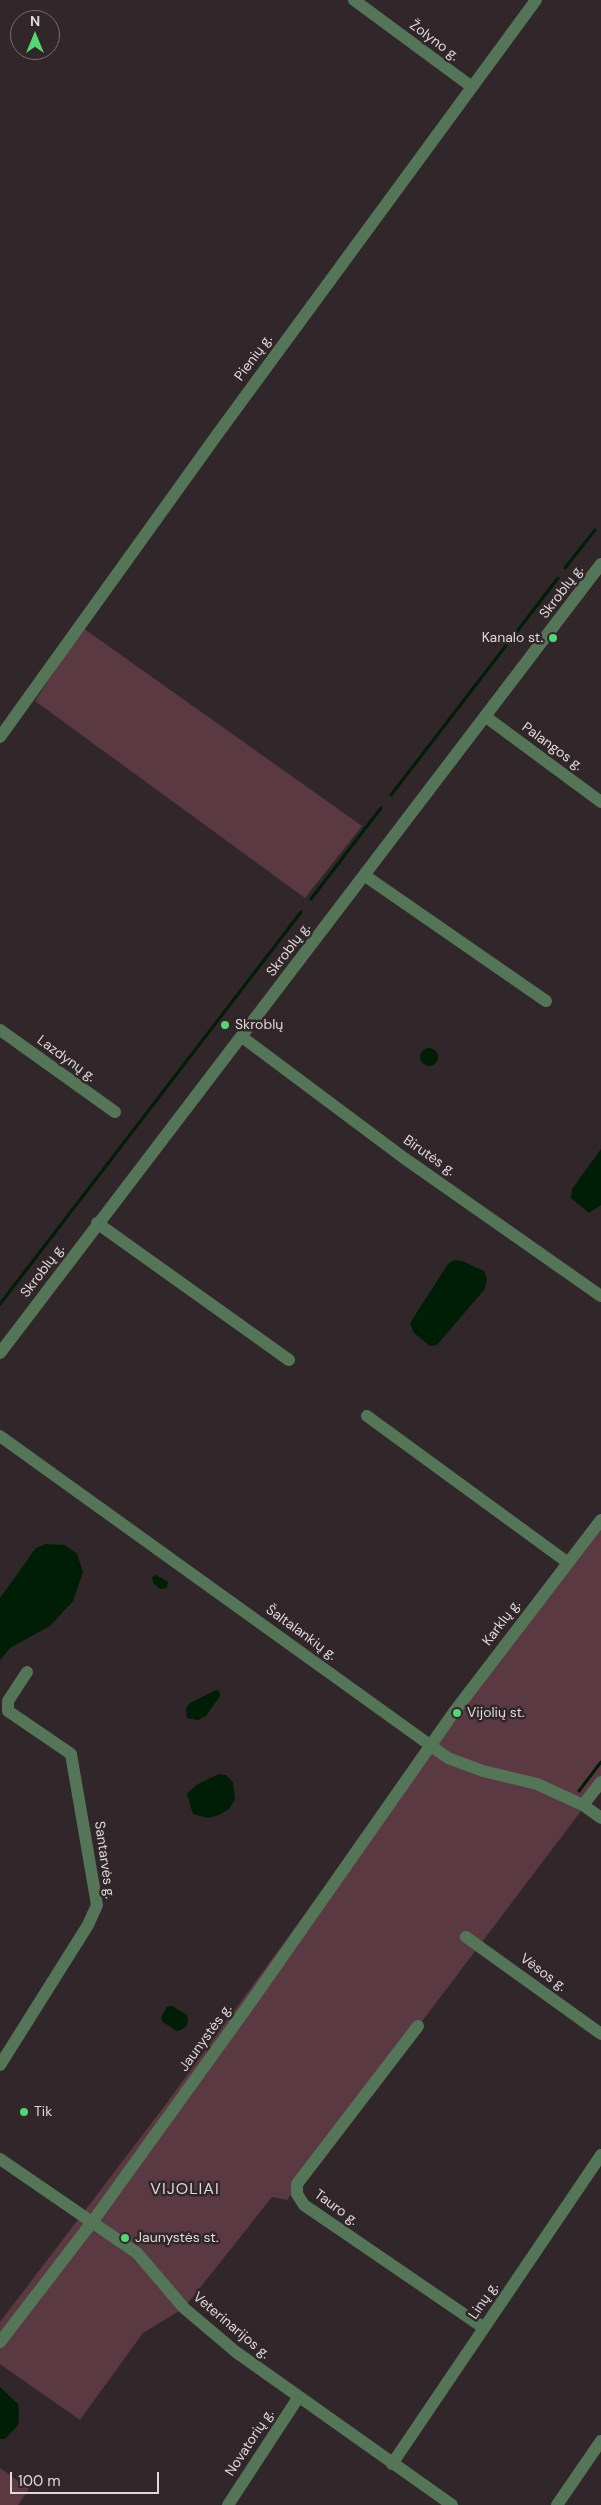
<!DOCTYPE html>
<meta charset="utf-8">
<style>
body{margin:0}
#map{position:relative;width:601px;height:2505px;overflow:hidden;background:#312629;font-family:"DM Sans",sans-serif}
canvas{display:block}
.north{position:absolute;left:10px;top:10px;width:50px;height:50px;box-sizing:border-box;background:#312629;border:1px solid #776d6f;border-radius:50%;rotate:0deg;font-size:14px;font-weight:700;line-height:20px;text-align:center;color:#dfd8d9}
.north::after{content:'';display:block;margin:auto;width:18px;height:22px;background:#54d672;clip-path:polygon(50% 0,100% 100%,50% 72%,0 100%)}
.scale{position:absolute;left:10px;top:2472px;width:149px;height:22px;box-sizing:border-box;border:2px solid #dfd8d9;border-top:0;padding-left:6px;font-size:15px;line-height:18px;white-space:nowrap;color:#dfd8d9;-webkit-text-stroke:4px #312629;paint-order:stroke}
</style>
<div id="map">
<canvas width="601" height="2505"></canvas>
<div class="north">N</div>
<div class="scale">100 m</div>
</div>
<script>
const c = document.querySelector('canvas').getContext('2d');
c.lineJoin = 'round';
function fillPath(path, color) { c.fillStyle = color; c.fill(path, 'evenodd'); }
const toPath = rows => new Path2D(rows.map(r => 'M' + r).join(''));
function trace(path, color, width, dash) { c.strokeStyle = color; c.lineWidth = width; c.lineCap = dash ? 'butt' : 'round'; c.setLineDash(dash || []); c.stroke(path); }
function write(font, color, halo, rows, align = 'center') {
  c.font = font + ' "DM Sans",sans-serif'; c.lineWidth = 5; c.setLineDash([]); c.textBaseline = 'middle'; c.strokeStyle = halo; c.fillStyle = color; for (const [text, x, y, turn = 0] of rows) {
    c.save(); c.translate(x, y); c.rotate((+turn || 0) * Math.PI / 180); c.textAlign = isNaN(turn) ? turn : align; if (halo) c.strokeText(text, 0, 0); c.fillText(text, 0, 0); c.restore();
  }
}
const green = toPath([
 [83,628,362,826,305,898,35,701],
 [601,1520,601,1776,584,1798,581,1811,287,2200,272,2197,184,2308,143,2333,80,2420,0,2364,0,2322,163,2108,408,1773],
 [0,2468,29,2489,18,2505,0,2505]
]);
const water = toPath([
 '420 1057a9 9 0 1 1 18 0a9 9 0 1 1-18 0Z',
 [601,1149,601,1205,589,1213,571,1198,572,1189],
 [454,1260,462,1261,484,1271,487,1280,484,1290,437,1345,430,1346,414,1333,410,1323,448,1264],
 [46,1544,65,1545,77,1554,83,1572,73,1601,50,1626,10,1648,0,1660,0,1598,36,1548],
 [156,1575,168,1582,167,1588,160,1589,153,1583,152,1577],
 [216,1690,219,1691,220,1696,206,1716,198,1720,187,1718,186,1708,190,1703],
 [219,1774,226,1775,233,1782,235,1799,229,1809,219,1815,208,1818,193,1814,187,1794,196,1785],
 [172,2006,187,2015,188,2021,187,2025,181,2030,177,2031,163,2022,161,2018,167,2007],
 [0,2387,18,2404,19,2414,18,2425,5,2439,0,2439]
]);
const stream = toPath([
 [565,568,595,530],
 [391,795,558,578],
 [311,899,381,808],
 [0,1304,301,912],
 [579,1791,601,1762]
]);
const minor = toPath([
 [354,0,472,87],
 [486,717,601,802],
 [0,737,219,432,536,0],
 [364,875,546,1001],
 [0,1030,115,1112],
 [242,1037,404,1158,601,1296],
 [97,1223,289,1360],
 [0,1353,601,564],
 [367,1416,567,1562],
 [0,1436,448,1758,483,1771,537,1784,583,1805,601,1818],
 [583,1805,601,1782],
 [466,1937,601,2034],
 [418,2026,297,2184,297,2194,304,2205,484,2328],
 [0,2065,88,1925,97,1905,71,1754,8,1711,8,1701,27,1672],
 [0,2159,137,2253,184,2308,236,2352,452,2505],
 [0,2342,93,2221,248,2006,454,1712,601,1520],
 [392,2464,601,2155],
 [228,2505,298,2398],
 [557,2505,601,2441]
]);
const markers = [
 [553,638,5,"#54d672"],
 [225,1025,5,"#54d672"],
 [457,1713,5,"#54d672"],
 [24,2112,5,"#54d672"],
 [125,2238,5,"#54d672"]
];
const streetNames = [
 ["Žolyno g.",434,41,37],
 ["Pienių g.",254,358,-54],
 ["Skroblų g.",562,592,-53],
 ["Palangos g.",552,747,36],
 ["Skroblų g.",289,950,-53],
 ["Lazdynų g.",66,1059,36],
 ["Birutės g.",429,1156,35],
 ["Skroblų g.",43,1271,-53],
 ["Karklų g.",502,1623,-53],
 ["Šaltalankių g.",301,1633,36],
 ["Santarvės g.",104,1860,82],
 ["Vėsos g.",543,1973,36],
 ["Jaunystės g.",206,2038,-54],
 ["Tauro g.",336,2208,36],
 ["Linų g.",484,2301,-56],
 ["Veterinarijos g.",231,2326,40],
 ["Novatorių g.",250,2443,-57]
];
const poiNames = [
 ["Kanalo st.",543,638,"right"],
 ["Skroblų",235,1025],
 ["Vijolių st.",467,1713],
 ["Tik",34,2112],
 ["Jaunystės st.",135,2238]
];
const quarterNames = [
 ["VIJOLIAI",185,2190]
];
fillPath(green, '#5b3943');
fillPath(water, '#001d06');
trace(stream, '#001d06', 3);
trace(minor, '#547558', 12);
for (const [x, y, r, color] of markers) { const dot = new Path2D(); dot.arc(x, y, r, 0, 2 * Math.PI); c.fillStyle = color; c.fill(dot); trace(dot, '#312629', 2); }
write('14px', '#dfd8d9', '#312629', streetNames);
write('14px', '#dfd8d9', '#312629', poiNames, 'left');
c.letterSpacing = '1px';
write('16px', '#dfd8d9', '#312629', quarterNames);
c.letterSpacing = '0px';
</script>
